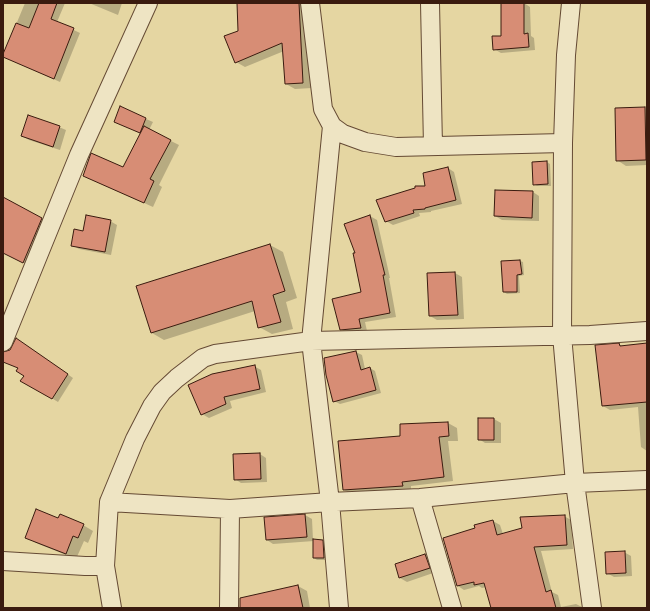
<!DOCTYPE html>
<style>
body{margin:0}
#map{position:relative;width:650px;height:611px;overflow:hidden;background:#e5d6a2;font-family:"IM FELL French Canon",serif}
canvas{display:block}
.frame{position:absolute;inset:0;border:4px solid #3a1b0f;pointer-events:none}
</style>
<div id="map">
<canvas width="650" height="611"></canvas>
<div class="frame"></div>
</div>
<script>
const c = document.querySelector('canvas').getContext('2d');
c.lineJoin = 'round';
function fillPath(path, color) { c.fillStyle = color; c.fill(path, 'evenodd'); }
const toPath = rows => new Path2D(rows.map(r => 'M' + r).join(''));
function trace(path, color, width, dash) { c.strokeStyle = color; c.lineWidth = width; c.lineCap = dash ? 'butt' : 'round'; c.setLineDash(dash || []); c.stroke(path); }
const shadow = toPath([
 [25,3,65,3,57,22,80,33,60,82,3,56],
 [89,3,122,3,118,15],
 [238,3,307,3,312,88,295,89,286,84,284,51,245,67,236,62,239,31],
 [524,3,530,7,531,36,534,38,535,50,501,53,494,49],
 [121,108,153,122,149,130,179,145,159,185,162,187,153,207,93,180,124,168,142,134,122,125],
 [647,108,647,165,626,166,617,160,616,109],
 [59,127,66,130,60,150,29,140,22,136],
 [547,162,550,164,551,186,537,186,534,184],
 [448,168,454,172,462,204,431,211,431,212,419,213,420,216,393,225,386,221],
 [533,192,539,196,539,221,502,220,495,216],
 [3,208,42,218,52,224,33,268,3,252],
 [370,216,377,220,390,278,389,278,396,317,365,322,367,331,347,333,340,329,362,293,356,254,345,225],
 [110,221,117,225,111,255,79,249,72,245,84,232],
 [270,245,283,252,297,298,286,302,293,329,272,334,259,327,255,311,164,340,152,333],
 [520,261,523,262,524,275,519,276,520,293,507,294,504,292,502,262],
 [455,273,462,277,464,319,437,320,430,316,428,274],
 [17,339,73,378,58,402,22,380,25,376,19,368,3,361,3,353,10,351],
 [619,344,623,347,647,344,647,451,641,447,638,407,610,410,603,406],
 [356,352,362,355,365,369,370,368,375,371,381,393,340,404,334,401,325,359],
 [254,366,261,370,266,392,230,401,232,408,209,418,202,414],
 [479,419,494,419,501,423,501,443,485,443,479,439],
 [448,423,457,428,458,441,448,441,453,481,411,486,411,491,353,495,344,490,401,437],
 [260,454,266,458,267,482,241,483,235,479],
 [305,515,312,519,313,540,322,541,325,542,327,560,317,560,314,558,314,541,273,544,267,540],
 [564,516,571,520,573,549,541,551,552,592,558,595,561,607,576,604,584,608,492,608,487,587,482,588,479,586,464,590,458,586,476,529,475,526,493,521,500,525,503,534],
 [59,519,83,525,93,531,88,543,84,541,76,559,36,543,26,537],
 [624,552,631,556,632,576,614,577,607,573],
 [425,555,432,559,436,572,407,582,400,578,396,565],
 [298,586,307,591,310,608,243,608]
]);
const building = toPath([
 [39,3,57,3,51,19,74,28,54,79,3,57,3,54,16,23,29,28,39,3],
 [237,3,299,3,303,83,285,84,282,43,235,63,224,36,238,31,237,3],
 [501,3,524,3,524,34,528,33,529,47,493,50,492,36,501,36,501,3],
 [120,106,146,118,140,133,114,122,120,106],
 [645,107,646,160,616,161,615,108,645,107],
 [28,115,60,126,53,147,21,136,28,115],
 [144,126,171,140,150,179,154,181,144,203,83,176,91,153,123,167,144,126],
 [547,161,548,184,533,185,532,162,547,161],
 [448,167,456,200,425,208,425,209,413,210,414,213,385,222,376,200,415,188,415,186,425,186,423,173,448,167],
 [495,190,533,191,532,218,494,216,495,190],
 [3,197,42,218,23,263,3,253,3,197],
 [86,215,111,220,105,252,71,246,74,229,83,231,86,215],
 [370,215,385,275,383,275,390,313,359,319,361,328,340,330,332,299,361,292,353,253,355,253,344,224,370,215],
 [270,244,285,291,273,295,281,322,258,328,252,301,151,333,136,286,270,244],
 [520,260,522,274,517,275,517,292,503,292,501,261,520,260],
 [455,272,458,315,429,316,427,273,455,272],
 [16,338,68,374,52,399,20,381,24,376,16,371,18,368,3,362,3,352,10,350,16,338],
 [619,343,620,346,647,343,647,402,602,406,595,345,619,343],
 [356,351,361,370,370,367,376,390,333,402,326,375,324,358,356,351],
 [255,365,260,389,224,397,226,404,201,415,188,385,212,374,255,365],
 [478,418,494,418,494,440,478,440,478,418],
 [448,422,449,436,439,437,444,477,402,482,403,486,343,490,338,441,400,436,400,424,448,422],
 [260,453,261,479,234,480,233,454,260,453],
 [36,509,58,518,60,514,84,524,78,538,73,536,66,554,25,538,36,509],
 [305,514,307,537,266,540,264,517,305,514],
 [565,515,567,545,534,547,546,592,551,590,556,608,491,608,484,583,474,585,474,582,457,586,443,538,475,528,474,525,493,520,497,535,522,528,520,517,565,515],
 [313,539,323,540,324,558,313,558,313,539],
 [625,551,626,573,606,574,605,552,625,551],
 [425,554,430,568,399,578,395,564,425,554],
 [298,585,303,608,240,608,240,598,298,585]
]);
const minor = toPath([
 [310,3,323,109,332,126,343,134,365,142,396,147,563,143],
 [430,3,433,146],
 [571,3,566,55,563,143,562,335,575,483,592,608],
 [332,126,311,341,330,502,339,608],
 [3,342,79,155,148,3],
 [420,498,452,608],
 [109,502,230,509,330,502,420,498,575,483,647,480],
 [3,561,85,566,105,566],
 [112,608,105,566,109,502,135,439,152,406,162,392,177,378,203,358,215,354,311,341,590,335,647,331],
 [229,608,230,509]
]);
fillPath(shadow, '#0003');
fillPath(building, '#d78d75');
trace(building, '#3a1b0f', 1);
trace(minor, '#654a34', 20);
trace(minor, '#eee4c3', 18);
</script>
